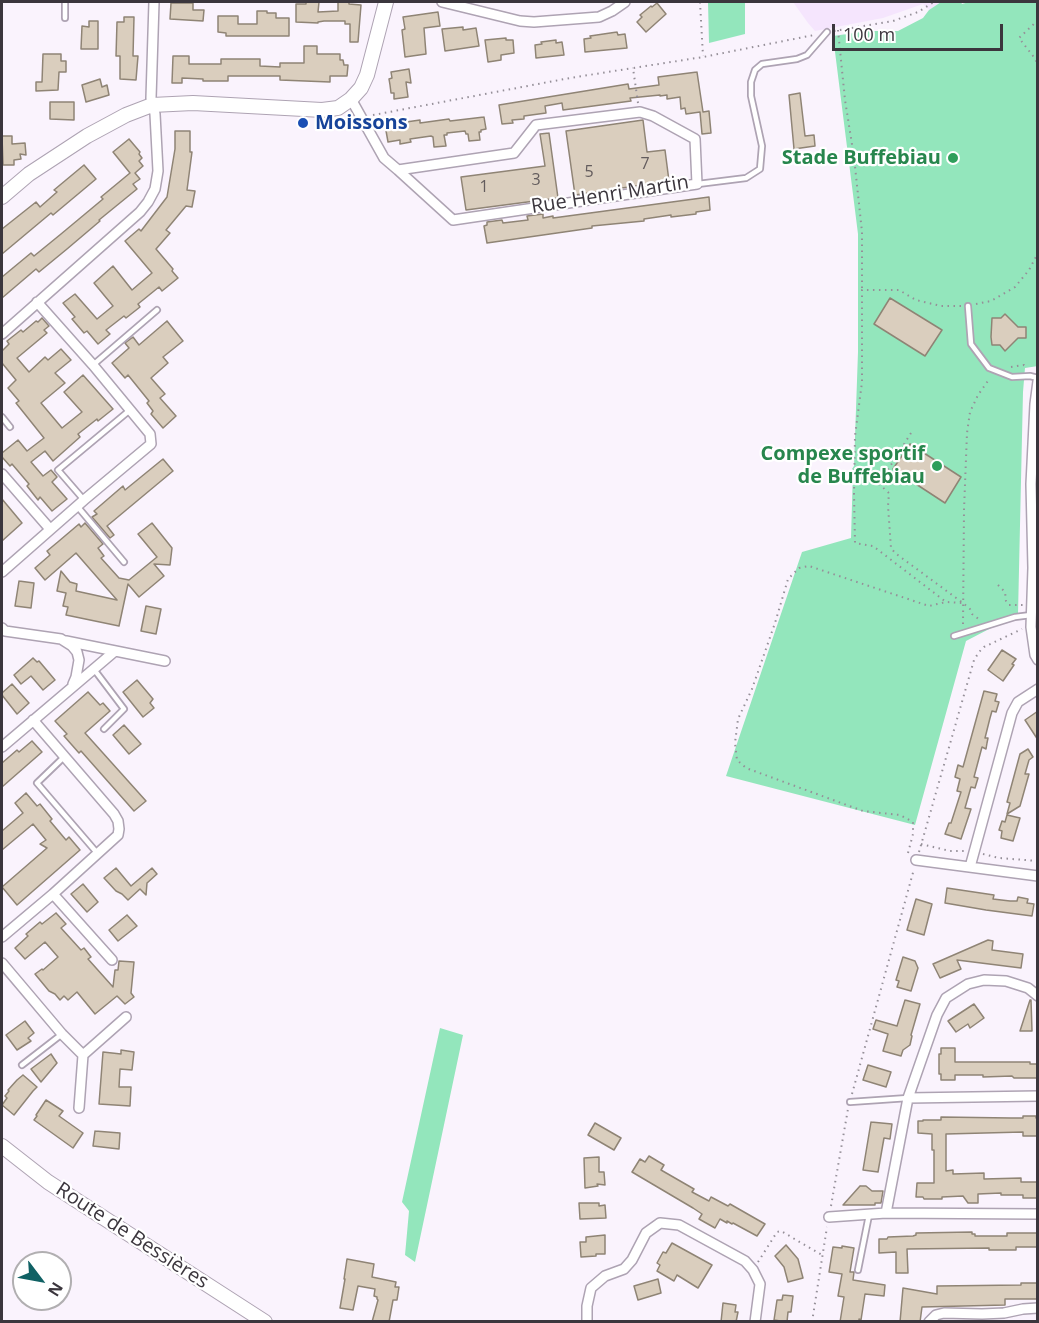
<!DOCTYPE html>
<meta charset="utf-8">
<style>
body{margin:0}
#map{position:relative;width:1039px;height:1323px;overflow:hidden;background:#faf3fd;font-family:"Open Sans",sans-serif}
canvas{display:block}
.frame{position:absolute;inset:0;border:3px solid #3b363d;pointer-events:none}
.north{position:absolute;left:12px;top:1251px;width:60px;height:60px;box-sizing:border-box;background:#fff;border:2px solid #b1afb1;border-radius:50%;rotate:122deg;font-size:16px;font-weight:700;line-height:24px;text-align:center;color:#3b363d}
.north::after{content:'';display:block;margin:auto;width:21px;height:27px;background:#106164;clip-path:polygon(50% 0,100% 100%,50% 72%,0 100%)}
.scale{position:absolute;left:832px;top:24px;width:171px;height:27px;box-sizing:border-box;border:3px solid #3b363d;border-top:0;padding-left:8px;font-size:18px;line-height:21px;white-space:nowrap;color:#3b363d;-webkit-text-stroke:4px #fff;paint-order:stroke}
</style>
<div id="map">
<canvas width="1039" height="1323"></canvas>
<div class="frame"></div>
<div class="north">N</div>
<div class="scale">100 m</div>
</div>
<script>
const c = document.querySelector('canvas').getContext('2d');
c.lineJoin = 'round';
function fillPath(path, color) { c.fillStyle = color; c.fill(path, 'evenodd'); }
const toPath = rows => new Path2D(rows.map(r => 'M' + r).join(''));
function trace(path, color, width, dash) { c.strokeStyle = color; c.lineWidth = width; c.lineCap = dash ? 'butt' : 'round'; c.setLineDash(dash || []); c.stroke(path); }
function write(font, color, halo, rows, align = 'center') {
  c.font = font + ' "Open Sans",sans-serif'; c.lineWidth = 4.5; c.setLineDash([]); c.textBaseline = 'middle'; c.strokeStyle = halo; c.fillStyle = color; for (const [text, x, y, turn = 0] of rows) {
    c.save(); c.translate(x, y); c.rotate((+turn || 0) * Math.PI / 180); c.textAlign = isNaN(turn) ? turn : align; if (halo) c.strokeText(text, 0, 0); c.fillText(text, 0, 0); c.restore();
  }
}
const built = toPath([
 [793,2,941,2,929,10,923,4,883,18,815,31,808,23]
]);
const green = toPath([
 [708,2,745,2,745,34,709,43],
 [941,2,961,2,962,4,969,2,1037,2,1038,366,1025,368,1023,392,1018,614,966,641,915,825,726,776,802,552,851,538,853,470,852,469,854,466,858,352,858,234,833,36,868,31,898,31,923,18,929,10],
 [440,1028,463,1035,415,1262,405,1255,409,1211,402,1202]
]);
const building = toPath([
 [306,2,319,2,318,12,338,11,338,2,349,2,349,4,361,5,358,42,350,42,350,24,345,24,345,21,324,21,318,22,318,23,296,22,296,4,306,4,306,2],
 [171,3,193,3,193,10,204,10,203,21,170,19,171,3],
 [657,3,666,14,646,32,637,22,642,17,640,15,651,6,652,7,657,3],
 [257,11,267,11,267,13,276,13,276,18,289,18,289,36,226,36,226,33,218,32,218,16,238,16,238,24,257,24,257,11],
 [438,12,440,26,424,28,426,54,405,57,402,30,405,29,403,17,438,12],
 [124,17,134,17,133,56,138,56,136,80,120,79,120,56,116,56,117,22,124,22,124,17],
 [89,21,98,21,98,49,81,49,82,26,89,27,89,21],
 [463,27,463,30,476,28,479,46,445,51,442,29,463,27],
 [617,32,618,35,625,34,627,48,585,52,584,39,591,38,590,36,617,32],
 [506,38,506,40,513,40,514,53,501,55,501,60,488,62,485,40,506,38],
 [556,40,556,43,562,42,564,55,536,58,535,45,542,44,541,42,556,40],
 [304,46,317,46,317,54,340,54,340,60,343,60,344,65,348,65,347,76,330,76,330,82,280,80,280,76,228,76,228,81,203,81,203,79,182,78,182,83,172,83,173,56,189,56,189,64,221,64,221,59,260,59,260,66,280,67,280,63,304,63,304,46],
 [43,54,61,54,61,61,66,61,66,72,59,72,58,90,36,91,36,82,42,82,43,54],
 [409,69,411,83,406,82,408,97,394,99,394,93,391,93,390,85,389,79,392,78,391,72,409,69],
 [697,72,703,112,709,111,711,133,702,134,700,112,686,114,685,108,681,109,680,97,667,99,667,95,660,96,660,95,630,98,631,101,563,110,562,103,545,106,546,113,524,116,524,119,512,120,513,123,502,124,499,105,628,84,629,89,659,85,658,77,697,72],
 [100,79,102,87,107,85,109,95,86,102,82,85,100,79],
 [800,93,805,136,814,135,815,146,794,149,789,95,800,93],
 [50,102,74,102,74,120,50,119,50,102],
 [484,117,486,129,481,130,481,132,479,132,480,140,469,141,468,134,466,134,465,131,447,133,447,135,444,135,446,146,434,147,433,137,431,136,410,139,411,142,400,144,400,140,388,142,385,125,420,120,420,123,449,119,450,121,484,117],
 [643,120,647,152,665,150,669,181,575,195,566,131,643,120],
 [175,131,190,131,190,152,192,152,187,190,195,191,192,207,186,206,166,230,170,233,156,249,173,269,172,271,178,278,162,291,159,287,138,304,140,307,126,318,124,316,106,330,110,334,98,344,87,331,84,333,72,319,75,317,63,303,75,294,97,319,113,306,94,283,113,266,132,290,152,273,125,241,139,229,141,231,167,197,175,149,175,131],
 [549,133,558,198,466,210,461,177,545,166,540,134,549,133],
 [2,136,12,136,12,144,25,143,26,155,20,154,21,159,14,160,14,165,3,165,2,136],
 [129,139,140,152,139,154,142,158,139,161,143,166,135,173,140,179,133,184,137,189,99,220,100,221,67,249,39,272,36,269,2,298,2,277,31,253,34,256,61,234,103,199,101,197,130,173,113,152,129,139],
 [84,165,96,179,53,215,51,213,2,254,2,229,36,202,40,207,57,192,54,190,84,165],
 [709,197,710,210,696,212,696,214,671,217,671,215,644,219,644,221,592,226,592,228,487,243,484,226,487,225,487,222,502,220,503,223,528,220,527,216,543,214,543,218,553,216,553,218,709,197],
 [890,298,942,330,925,356,874,324,890,298],
 [1005,314,1018,327,1026,327,1026,338,1018,338,1005,351,1000,345,992,345,991,337,992,318,1001,318,1005,314],
 [42,318,49,326,44,330,47,333,17,358,29,372,45,357,48,360,61,349,71,360,55,373,65,383,41,403,62,428,82,412,64,392,83,375,113,409,98,421,97,419,78,434,80,437,53,461,45,451,31,462,43,476,51,470,57,477,52,482,67,499,52,511,40,497,38,500,27,486,29,484,12,464,10,466,2,457,2,453,18,440,27,451,44,438,16,403,19,401,8,388,16,380,2,363,2,351,9,344,7,341,21,330,23,332,36,321,38,322,42,318],
 [167,321,183,341,163,357,168,363,151,378,165,394,160,398,176,416,163,428,151,414,153,411,147,403,149,401,128,375,125,378,112,363,129,348,125,343,133,337,139,345,167,321],
 [910,444,961,477,945,503,893,469,910,444],
 [163,459,173,471,107,526,114,535,110,538,92,517,97,514,94,511,123,486,125,490,163,459],
 [2,499,22,523,2,541,2,499],
 [85,523,103,544,98,548,104,556,101,558,119,578,129,580,157,557,138,534,152,523,172,548,170,565,154,564,164,576,139,597,128,584,119,626,66,615,68,607,63,606,66,593,57,591,61,571,70,582,77,584,76,591,117,600,76,553,45,580,35,568,50,555,47,551,59,541,79,524,81,527,85,523],
 [19,581,34,583,31,608,15,606,19,581],
 [146,606,161,609,156,634,141,631,146,606],
 [1002,650,1016,659,1012,664,1014,665,1003,681,988,670,1002,650],
 [33,658,37,662,39,661,55,680,43,690,31,676,21,684,14,675,33,658],
 [137,680,153,699,150,703,154,708,143,717,123,692,137,680],
 [12,684,29,703,17,714,2,695,2,693,12,684],
 [984,691,997,694,995,701,999,702,996,712,992,711,990,718,985,738,988,738,987,743,986,749,982,747,974,777,978,778,975,788,971,787,965,808,971,809,961,839,945,834,949,823,951,823,961,792,957,791,960,779,955,777,958,765,963,767,984,691],
 [88,692,100,705,103,703,110,711,85,733,146,801,134,811,81,751,79,753,64,736,67,734,55,721,88,692],
 [1038,711,1038,740,1025,720,1038,711],
 [124,725,141,744,129,754,113,735,124,725],
 [32,741,42,752,2,787,2,763,17,750,19,752,32,741],
 [1028,749,1033,757,1029,760,1025,774,1029,774,1020,806,1007,814,1010,803,1007,802,1020,754,1028,749],
 [26,793,37,806,40,804,52,819,50,821,66,840,69,837,80,850,17,905,2,887,47,848,40,844,46,840,33,824,2,850,2,831,23,813,15,803,26,793],
 [1007,815,1020,818,1013,841,1001,838,1002,831,999,830,1002,821,1005,822,1007,815],
 [116,868,131,886,152,868,157,874,147,883,146,895,140,889,128,900,122,894,116,891,104,878,116,868],
 [83,884,98,902,87,912,71,894,83,884],
 [947,888,994,895,993,899,1010,901,1017,901,1018,897,1028,899,1027,903,1034,904,1032,916,986,910,945,903,947,888],
 [916,899,932,904,924,935,907,930,916,899],
 [56,913,66,924,61,928,81,950,84,948,91,957,88,959,113,987,115,970,118,970,119,961,134,962,131,993,134,997,125,1004,117,996,95,1014,77,992,68,1000,64,996,60,1000,55,994,49,991,35,974,42,969,43,970,58,957,45,942,25,959,15,948,28,936,26,934,40,922,42,924,56,913],
 [127,915,137,926,118,941,109,930,127,915],
 [988,940,993,941,992,950,1023,954,1021,968,957,960,961,969,940,978,933,964,988,940],
 [903,957,915,961,918,968,911,991,897,987,899,981,896,980,903,957],
 [905,1000,920,1004,911,1035,912,1036,910,1045,903,1050,901,1056,883,1051,888,1034,873,1029,876,1020,897,1026,905,1000],
 [1030,1000,1031,1000,1032,1031,1020,1031,1030,1000],
 [974,1004,984,1018,970,1028,968,1024,956,1032,948,1021,974,1004],
 [25,1021,34,1033,28,1038,31,1041,17,1050,6,1035,25,1021],
 [941,1048,955,1048,955,1062,1030,1062,1030,1064,1038,1064,1038,1078,1014,1078,1012,1076,983,1077,983,1075,955,1075,955,1080,941,1080,941,1074,939,1074,939,1054,941,1054,941,1048],
 [121,1050,134,1052,132,1070,120,1069,119,1087,131,1087,130,1106,99,1104,103,1052,121,1054,121,1050],
 [51,1054,57,1063,41,1082,31,1069,51,1054],
 [868,1065,891,1072,886,1087,863,1080,868,1065],
 [23,1075,37,1087,33,1091,14,1115,2,1105,7,1098,5,1096,9,1091,8,1090,17,1080,23,1075],
 [46,1100,63,1111,59,1116,83,1133,73,1148,34,1120,37,1116,36,1115,46,1100],
 [1023,1116,1036,1116,1036,1118,1038,1118,1038,1136,1023,1136,1023,1132,946,1134,946,1171,953,1170,953,1174,984,1173,984,1179,1021,1178,1021,1182,1038,1182,1038,1198,1023,1198,1023,1195,1001,1195,1001,1193,978,1194,978,1203,968,1203,963,1196,942,1197,942,1199,924,1199,923,1197,916,1197,917,1183,934,1183,934,1150,932,1150,932,1134,918,1133,918,1121,923,1121,923,1120,941,1120,941,1117,1011,1118,1023,1118,1023,1116],
 [871,1122,892,1124,890,1139,884,1138,878,1172,863,1170,871,1122],
 [595,1123,621,1138,614,1150,588,1135,595,1123],
 [95,1131,120,1133,119,1149,93,1146,95,1131],
 [649,1156,664,1165,661,1170,694,1189,692,1192,709,1201,711,1197,728,1206,730,1204,765,1224,757,1236,733,1223,732,1224,727,1221,727,1223,720,1219,715,1228,699,1219,702,1214,693,1208,632,1172,640,1159,645,1162,649,1156],
 [599,1157,599,1172,604,1172,605,1185,597,1184,598,1186,585,1188,584,1158,599,1157],
 [860,1186,866,1186,872,1191,883,1191,881,1203,875,1203,875,1205,843,1205,860,1186],
 [579,1203,599,1203,599,1206,605,1205,606,1218,580,1219,579,1203],
 [972,1232,972,1234,975,1234,975,1236,1007,1236,1007,1233,1038,1233,1038,1247,1016,1247,1016,1250,989,1250,989,1248,907,1249,908,1273,896,1273,896,1252,879,1253,879,1239,887,1239,888,1237,913,1236,916,1235,916,1233,972,1232],
 [605,1235,605,1254,596,1254,596,1256,581,1257,580,1242,586,1242,586,1237,605,1235],
 [672,1243,712,1265,698,1288,677,1275,674,1281,657,1271,660,1265,657,1263,663,1252,666,1253,672,1243],
 [786,1245,798,1259,803,1278,788,1282,784,1267,775,1256,786,1245],
 [842,1246,854,1248,850,1272,854,1272,853,1280,885,1285,884,1296,865,1294,861,1320,859,1319,859,1322,840,1322,844,1297,838,1296,842,1274,829,1272,833,1247,842,1248,842,1246],
 [347,1259,374,1264,372,1277,396,1282,395,1287,399,1287,397,1300,393,1300,389,1322,372,1322,378,1300,377,1299,377,1297,374,1296,375,1289,358,1286,353,1310,340,1308,345,1279,344,1279,347,1259],
 [658,1279,661,1293,638,1300,634,1286,658,1279],
 [1021,1283,1037,1283,1038,1299,1005,1299,1005,1305,922,1307,920,1322,900,1322,903,1288,937,1294,937,1286,1021,1285,1021,1283],
 [783,1295,793,1296,791,1312,788,1312,787,1322,774,1320,777,1300,782,1300,783,1295],
 [723,1303,736,1305,735,1312,738,1312,736,1322,721,1322,723,1303]
]);
const path = toPath([
 [700,2,703,56],
 [1038,20,1019,38,1033,56,1038,64],
 [838,30,845,100,854,157,862,232,862,290],
 [834,31,893,21,918,12,934,2],
 [638,103,633,68,703,57,814,35],
 [373,115,570,78,633,68],
 [976,304,991,301,1015,287,1029,270,1038,253],
 [961,306,941,306,916,300,899,290,862,290,862,382,855,436,854,494,855,543,873,546,946,602,963,603],
 [1011,367,1024,365,1025,366],
 [911,433,879,484,889,493,888,506,891,548,895,553,963,603,970,609,972,614,980,620],
 [998,585,1005,592,1006,601,1009,605,1023,605],
 [963,624,964,510,967,433,970,412,978,395,990,378],
 [921,844,950,851,966,851],
 [919,852,974,660,979,652,984,647,1022,629],
 [908,853,913,834,913,822,900,815,863,811,746,768,737,760,735,743,738,719,752,689,775,623,788,579,799,568,809,566,929,606,946,602],
 [983,854,999,858,1038,861],
 [852,1094,914,869],
 [831,1206,848,1109],
 [758,1262,777,1232,781,1231,822,1255],
 [812,1322,827,1227]
]);
const lane = toPath([
 [65,2,65,18],
 [698,184,746,178,760,169,762,146,751,96,751,82,755,70,762,64,797,59,807,55,827,32],
 [968,306,971,344,989,368,1012,377,1030,376,1038,378],
 [93,365,157,310],
 [2,417,10,427],
 [84,500,58,470,130,410],
 [77,506,124,562],
 [954,636,1015,617,1031,615],
 [93,668,124,709,104,729],
 [64,757,37,783,98,854],
 [22,1065,62,1034],
 [850,1102,908,1098],
 [858,1270,869,1215]
]);
const street = toPath([
 [442,2,520,21,534,22,599,17,612,11,625,2],
 [351,99,384,158,398,170,453,220,697,184,695,139,653,116,640,112,536,125,514,153,398,170],
 [2,334,140,212,148,202,155,189,158,171,155,114,151,98,154,2],
 [1038,381,1035,404,1031,484,1033,568,1031,627,1035,655,1038,660],
 [2,474,50,529],
 [2,572,84,500,151,444,150,434,93,365,37,302],
 [2,628,5,631,61,639,72,646,77,652,79,660,76,677,73,684],
 [66,641,165,661],
 [2,747,115,651],
 [916,860,1038,876],
 [970,867,1012,713,1018,702,1038,689],
 [53,894,112,960],
 [2,937,53,894,118,835,119,829,118,821,114,814,33,720],
 [2,963,62,1034,83,1055,126,1017],
 [908,1098,1038,1096],
 [79,1108,83,1055],
 [886,1213,908,1098,937,1015,946,998,968,984,984,980,1006,981,1028,988,1038,996],
 [829,1217,886,1213,1038,1214],
 [587,1322,587,1306,591,1288,605,1276,624,1269,632,1260,646,1233,660,1223,679,1225,745,1261,753,1270,760,1284,755,1322],
 [929,1322,936,1315,944,1313,982,1314,1004,1313,1023,1309,1038,1308]
]);
const secondary = toPath([
 [2,197,29,174,87,136,126,115,152,105,193,103,322,110,338,108,351,99,361,88,367,75,386,2],
 [2,1146,48,1182,265,1322]
]);
const markers = [
 [303,123,6,"#1a4fb4"],
 [953,158,6,"#2e9e5b"],
 [937,466,6,"#2e9e5b"]
];
const numberNames = [
 ["7",645,164],
 ["5",589,172],
 ["3",536,180],
 ["1",484,187]
];
const transitNames = [
 ["Moissons",315,123]
];
const leisureNames = [
 ["Stade Buffebiau",941,158],
 ["Compexe sportif",925,454],
 ["de Buffebiau",925,477]
];
const streetNames = [
 ["Rue Henri Martin",610,195,-9],
 ["Route de Bessières",132,1236,33]
];
fillPath(built, '#f5e5fd');
fillPath(green, '#93e6bc');
fillPath(building, '#dacebe');
trace(building, '#8f8475', 1.5);
trace(lane, '#aea3b3', 8);
trace(street, '#aea3b3', 12);
trace(secondary, '#aea3b3', 16);
trace(path, '#958f98', 2, [1.5, 4.5]);
trace(lane, '#fff', 4.5);
trace(street, '#fff', 9);
trace(secondary, '#fff', 14);
for (const [x, y, r, color] of markers) { const dot = new Path2D(); dot.arc(x, y, r, 0, 2 * Math.PI); c.fillStyle = color; c.fill(dot); trace(dot, '#fff', 2); }
write('16px', '#635c5d', null, numberNames);
write('bold 20px', '#164399', '#fff', transitNames, 'left');
write('bold 20px', '#27864d', '#fff', leisureNames, 'right');
write('20px', '#3b363d', '#fff', streetNames);
</script>
